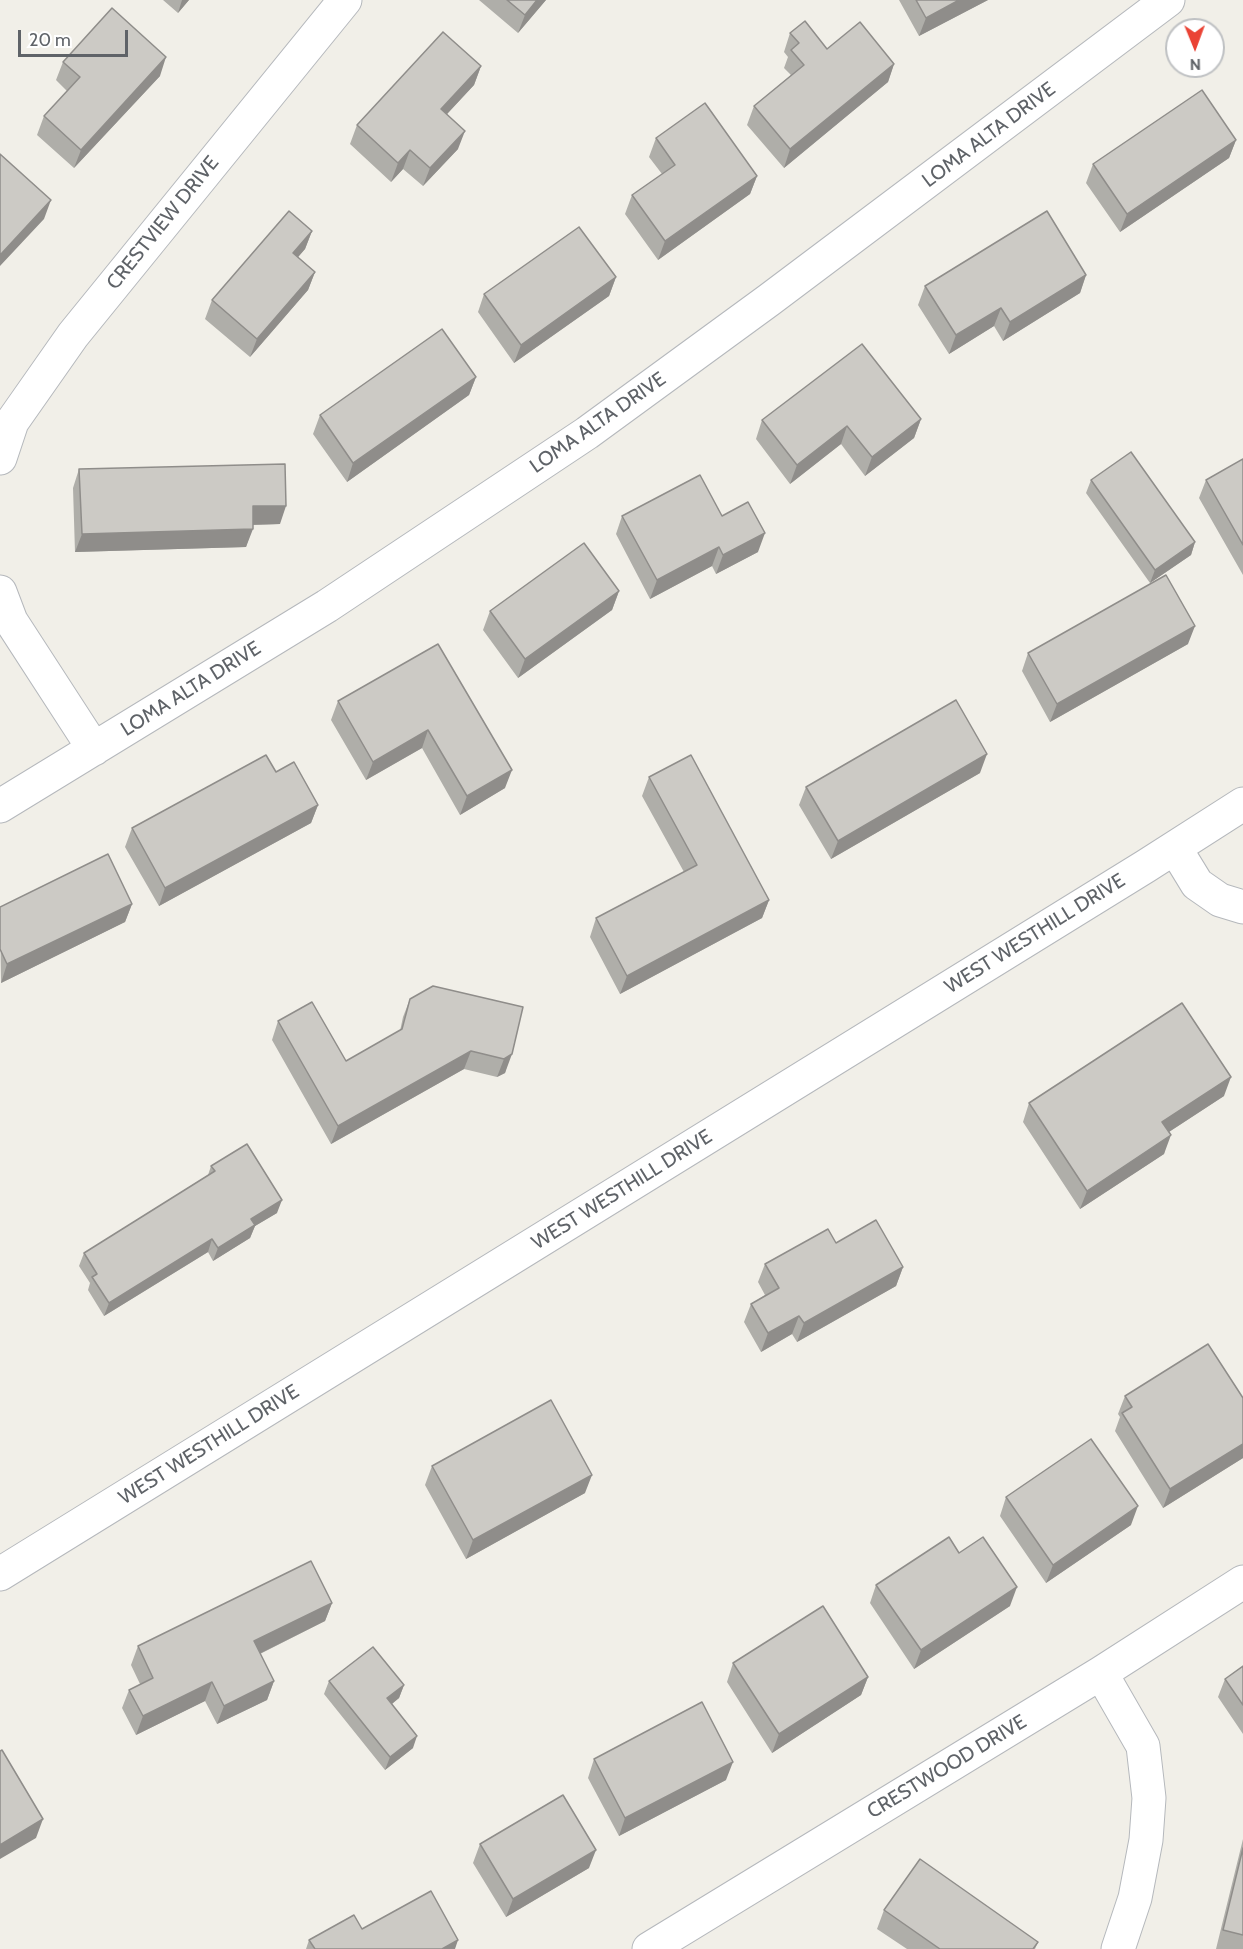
<!DOCTYPE html>
<style>
body{margin:0}
#map{position:relative;width:1243px;height:1949px;overflow:hidden;background:#f1efe8;font-family:Cabin,sans-serif}
canvas{display:block}
.north{position:absolute;left:1165px;top:18px;width:60px;height:60px;box-sizing:border-box;background:#fff;border:2px solid #bfc1c3;border-radius:50%;rotate:179deg;font-size:16px;font-weight:700;line-height:24px;text-align:center;color:#5f6368}
.north::after{content:'';display:block;margin:auto;width:21px;height:27px;background:#ea4335;clip-path:polygon(50% 0,100% 100%,50% 72%,0 100%)}
.scale{position:absolute;left:18px;top:30px;width:110px;height:27px;box-sizing:border-box;border:3px solid #5f6368;border-top:0;padding-left:8px;font-size:18px;line-height:21px;white-space:nowrap;color:#5f6368;-webkit-text-stroke:4px #fff;paint-order:stroke}
</style>
<div id="map">
<canvas width="1243" height="1949"></canvas>
<div class="north">N</div>
<div class="scale">20 m</div>
</div>
<script>
const c = document.querySelector('canvas').getContext('2d');
c.lineJoin = 'round';
const toPath = rows => new Path2D(rows.map(r => 'M' + r).join(''));
function trace(path, color, width, dash) { c.strokeStyle = color; c.lineWidth = width; c.lineCap = dash ? 'butt' : 'round'; c.setLineDash(dash || []); c.stroke(path); }
function fillPath(path, color) { c.fillStyle = color; c.fill(path, 'evenodd'); }
function write(font, color, halo, rows, align = 'center') {
  c.font = font + ' Cabin,sans-serif'; c.lineWidth = 5; c.setLineDash([]); c.textBaseline = 'middle'; c.strokeStyle = halo; c.fillStyle = color; for (const [text, x, y, turn = 0] of rows) {
    c.save(); c.translate(x, y); c.rotate((+turn || 0) * Math.PI / 180); c.textAlign = isNaN(turn) ? turn : align; if (halo) c.strokeText(text, 0, 0); c.fillText(text, 0, 0); c.restore();
  }
}
const minor = toPath([
 [0,458,12,422,73,335,345,0],
 [0,592,11,621,94,749],
 [0,806,327,606,587,433,769,300,1168,0],
 [1175,848,1197,884,1220,900,1243,907],
 [0,1574,1146,866,1243,804],
 [1101,1673,1143,1746,1149,1798,1146,1840,1135,1898,1118,1949],
 [649,1949,1101,1673,1243,1582]
]);
const wall = toPath([
 [163,0,189,0,178,13],
 [479,0,546,0,518,33],
 [899,0,988,0,919,36],
 [790,33,827,49,894,64,888,82,784,168,747,125,754,106,791,75,784,68,788,57,784,52],
 [63,62,160,76,74,168,37,135,44,116,67,91,56,80],
 [481,66,474,85,447,114,458,149,423,186,403,169,391,182,350,144,357,125],
 [656,138,757,176,750,194,658,260,625,214,632,195,662,174,649,157],
 [1236,140,1229,158,1120,232,1086,183,1093,164],
 [312,231,305,249,298,257,315,272,308,290,250,357,205,319,212,300],
 [1086,275,1080,293,1003,341,994,326,949,354,918,305,925,286],
 [616,277,609,296,514,363,478,312,484,294],
 [476,377,469,395,347,482,313,434,320,415],
 [921,419,914,438,865,476,841,444,790,484,756,439,762,420],
 [1243,459,1243,575,1199,498,1206,480],
 [79,469,280,524,253,525,246,547,75,552,73,488],
 [1091,480,1195,542,1191,555,1150,583,1086,493],
 [622,516,722,516,758,552,716,574,712,566,650,599,616,534],
 [619,591,612,610,518,678,483,630,490,611],
 [438,644,505,788,460,815,422,748,366,780,331,720,338,701],
 [1188,644,1050,722,1022,671,1028,653],
 [980,773,831,859,799,805,806,787],
 [649,777,769,900,762,918,620,994,590,937,596,918,684,872,642,796],
 [318,805,311,823,159,906,125,847,132,828],
 [132,904,125,922,1,983,0,907],
 [410,999,523,1007,505,1073,497,1077,464,1069,331,1144,272,1040,278,1021,346,1061,400,1031,403,1017],
 [1224,1096,1169,1132,1164,1154,1080,1209,1023,1122,1029,1103],
 [211,1166,277,1213,255,1226,250,1238,213,1261,208,1252,104,1316,88,1290,90,1283,79,1266,84,1253,208,1175],
 [836,1243,903,1267,896,1286,797,1342,792,1334,761,1352,744,1322,751,1304,765,1295,758,1282,765,1264],
 [1125,1396,1243,1398,1243,1458,1163,1508,1115,1431,1120,1417,1118,1414],
 [432,1466,585,1493,466,1559,425,1485],
 [1006,1497,1131,1525,1046,1583,1000,1516],
 [959,1553,1010,1606,914,1669,870,1603,876,1585],
 [332,1603,325,1621,260,1654,274,1681,267,1700,217,1724,205,1701,136,1735,122,1708,129,1690,140,1684,131,1665,138,1646],
 [733,1663,868,1677,861,1695,772,1753,727,1682],
 [1243,1666,1243,1734,1218,1697,1225,1679],
 [329,1681,404,1685,399,1698,392,1704,413,1748,385,1770,324,1694],
 [594,1759,726,1780,619,1836,588,1778],
 [1243,1839,1243,1949,1216,1949],
 [480,1844,589,1868,506,1917,473,1863],
 [884,1910,1038,1942,1035,1949,907,1949,877,1929],
 [362,1929,455,1949,306,1949,309,1940]
]);
const shadedWall = toPath([
 [182,0,189,0,178,13],
 [537,0,546,0,518,33,525,15],
 [959,0,988,0,919,36,926,18],
 [166,57,160,76,74,168,81,150],
 [894,64,888,82,784,168,790,149],
 [481,66,474,85,434,128,441,109],
 [465,131,458,149,423,186,430,168],
 [1236,140,1229,158,1120,232,1127,214],
 [410,150,403,169,391,182,398,163],
 [757,176,750,194,658,260,665,241],
 [51,200,44,219,0,266,0,255],
 [312,231,305,249,286,271,293,253],
 [315,272,308,290,250,357,257,339],
 [1086,275,1080,293,1003,341,1010,322],
 [616,277,609,296,514,363,521,345],
 [1001,308,994,326,949,354,956,335],
 [476,377,469,395,347,482,353,463],
 [921,419,914,438,865,476,872,457],
 [847,426,841,444,790,484,797,465],
 [253,506,286,506,280,524,246,525],
 [253,529,246,547,75,552,82,534],
 [765,533,758,552,716,574,723,555],
 [1195,542,1191,555,1150,583,1155,570],
 [719,547,712,566,650,599,657,580],
 [619,591,612,610,518,678,525,659],
 [1195,626,1188,644,1050,722,1057,704],
 [428,730,422,748,366,780,373,762],
 [987,754,980,773,831,859,838,841],
 [512,770,505,788,460,815,467,796],
 [318,805,311,823,159,906,165,888],
 [769,900,762,918,620,994,627,976],
 [132,904,125,922,1,983,7,964],
 [471,1051,464,1069,331,1144,338,1126],
 [512,1054,505,1073,497,1077,504,1059],
 [1231,1077,1224,1096,1155,1141,1162,1122],
 [1171,1135,1164,1154,1080,1209,1087,1191],
 [282,1200,277,1213,255,1226,250,1238,213,1261,218,1248,251,1219],
 [212,1239,208,1252,104,1316,109,1303],
 [903,1267,896,1286,797,1342,804,1323],
 [799,1316,792,1334,761,1352,768,1333],
 [1243,1444,1243,1458,1163,1508,1170,1489],
 [592,1475,585,1493,466,1559,473,1540],
 [1138,1506,1131,1525,1046,1583,1053,1565],
 [1017,1587,1010,1606,914,1669,921,1650],
 [332,1603,325,1621,247,1660,254,1641],
 [868,1677,861,1695,772,1753,779,1734],
 [274,1681,267,1700,217,1724,224,1706],
 [212,1682,205,1701,136,1735,143,1716],
 [404,1685,399,1698,383,1711,387,1698],
 [417,1736,413,1748,385,1770,390,1757],
 [733,1762,726,1780,619,1836,625,1818],
 [43,1819,36,1838,0,1859,0,1845],
 [596,1850,589,1868,506,1917,513,1899],
 [458,1940,455,1949,442,1949]
]);
const building = toPath([
 [507,0,537,0,525,15,507,0],
 [916,0,959,0,926,18,916,0],
 [112,8,166,57,81,150,44,116,80,77,63,62,112,8],
 [805,21,827,49,860,22,894,64,790,149,754,106,804,65,791,50,799,43,790,33,805,21],
 [443,32,481,66,441,109,465,131,430,168,410,150,398,163,357,125,443,32],
 [1202,90,1236,140,1127,214,1093,164,1202,90],
 [705,103,757,176,665,241,632,195,675,165,656,138,705,103],
 [0,154,51,200,0,255,0,154],
 [289,211,312,231,293,253,315,272,257,339,212,300,289,211],
 [1047,211,1086,275,1010,322,1001,308,956,335,925,286,1047,211],
 [579,227,616,277,521,345,484,294,579,227],
 [442,329,476,377,353,463,320,415,442,329],
 [862,344,921,419,872,457,847,426,797,465,762,420,862,344],
 [1131,452,1195,542,1155,570,1091,480,1131,452],
 [1243,459,1243,545,1206,480,1243,459],
 [285,464,286,506,253,506,253,529,82,534,79,469,285,464],
 [700,475,722,516,748,502,765,533,723,555,719,547,657,580,622,516,700,475],
 [584,543,619,591,525,659,490,611,584,543],
 [1166,575,1195,626,1057,704,1028,653,1166,575],
 [438,644,512,770,467,796,428,730,373,762,338,701,438,644],
 [956,700,987,754,838,841,806,787,956,700],
 [266,755,276,772,294,762,318,805,165,888,132,828,266,755],
 [691,755,769,900,627,976,596,918,697,865,649,777,691,755],
 [108,854,132,904,7,964,0,949,0,907,108,854],
 [433,986,523,1007,512,1054,504,1059,471,1051,338,1126,278,1021,312,1002,346,1061,402,1029,410,999,433,986],
 [1182,1003,1231,1077,1162,1122,1171,1135,1087,1191,1029,1103,1182,1003],
 [247,1144,282,1200,251,1219,255,1225,218,1248,212,1239,109,1303,92,1277,97,1274,84,1253,215,1171,211,1166,247,1144],
 [876,1220,903,1267,804,1323,799,1316,768,1333,751,1304,779,1288,765,1264,828,1229,836,1243,876,1220],
 [1208,1344,1243,1398,1243,1444,1170,1489,1122,1413,1132,1407,1125,1396,1208,1344],
 [551,1400,592,1475,473,1540,432,1466,551,1400],
 [1091,1439,1138,1506,1053,1565,1006,1497,1091,1439],
 [949,1537,959,1553,983,1537,1017,1587,921,1650,876,1585,949,1537],
 [311,1561,332,1603,254,1641,274,1681,224,1706,212,1682,143,1716,129,1690,153,1678,138,1646,311,1561],
 [823,1606,868,1677,779,1734,733,1663,823,1606],
 [373,1647,404,1685,387,1698,417,1736,390,1757,329,1681,373,1647],
 [1243,1666,1243,1705,1225,1679,1243,1666],
 [702,1702,733,1762,625,1818,594,1759,702,1702],
 [2,1750,43,1819,0,1845,0,1751,2,1750],
 [563,1795,596,1850,513,1899,480,1844,563,1795],
 [1243,1848,1243,1935,1223,1930,1243,1848],
 [920,1859,1038,1942,1033,1949,940,1949,884,1910,920,1859],
 [431,1891,458,1940,442,1949,315,1949,309,1940,354,1915,362,1929,431,1891]
]);
const streetNames = [
 ["LOMA ALTA DRIVE",989,135,-37],
 ["CRESTVIEW DRIVE",163,223,-51],
 ["LOMA ALTA DRIVE",598,423,-35],
 ["LOMA ALTA DRIVE",191,689,-32],
 ["WEST WESTHILL DRIVE",1035,934,-32],
 ["WEST WESTHILL DRIVE",622,1190,-32],
 ["WEST WESTHILL DRIVE",209,1445,-32],
 ["CRESTWOOD DRIVE",947,1767,-31]
];
trace(minor, '#b5b8bc', 35);
trace(minor, '#fff', 33);
fillPath(wall, '#afaea9');
fillPath(shadedWall, '#8f8d8a');
fillPath(building, '#cccac5');
trace(building, '#8f8d8a', 1.5);
write('20px', '#5f6368', '#fff', streetNames);
</script>
